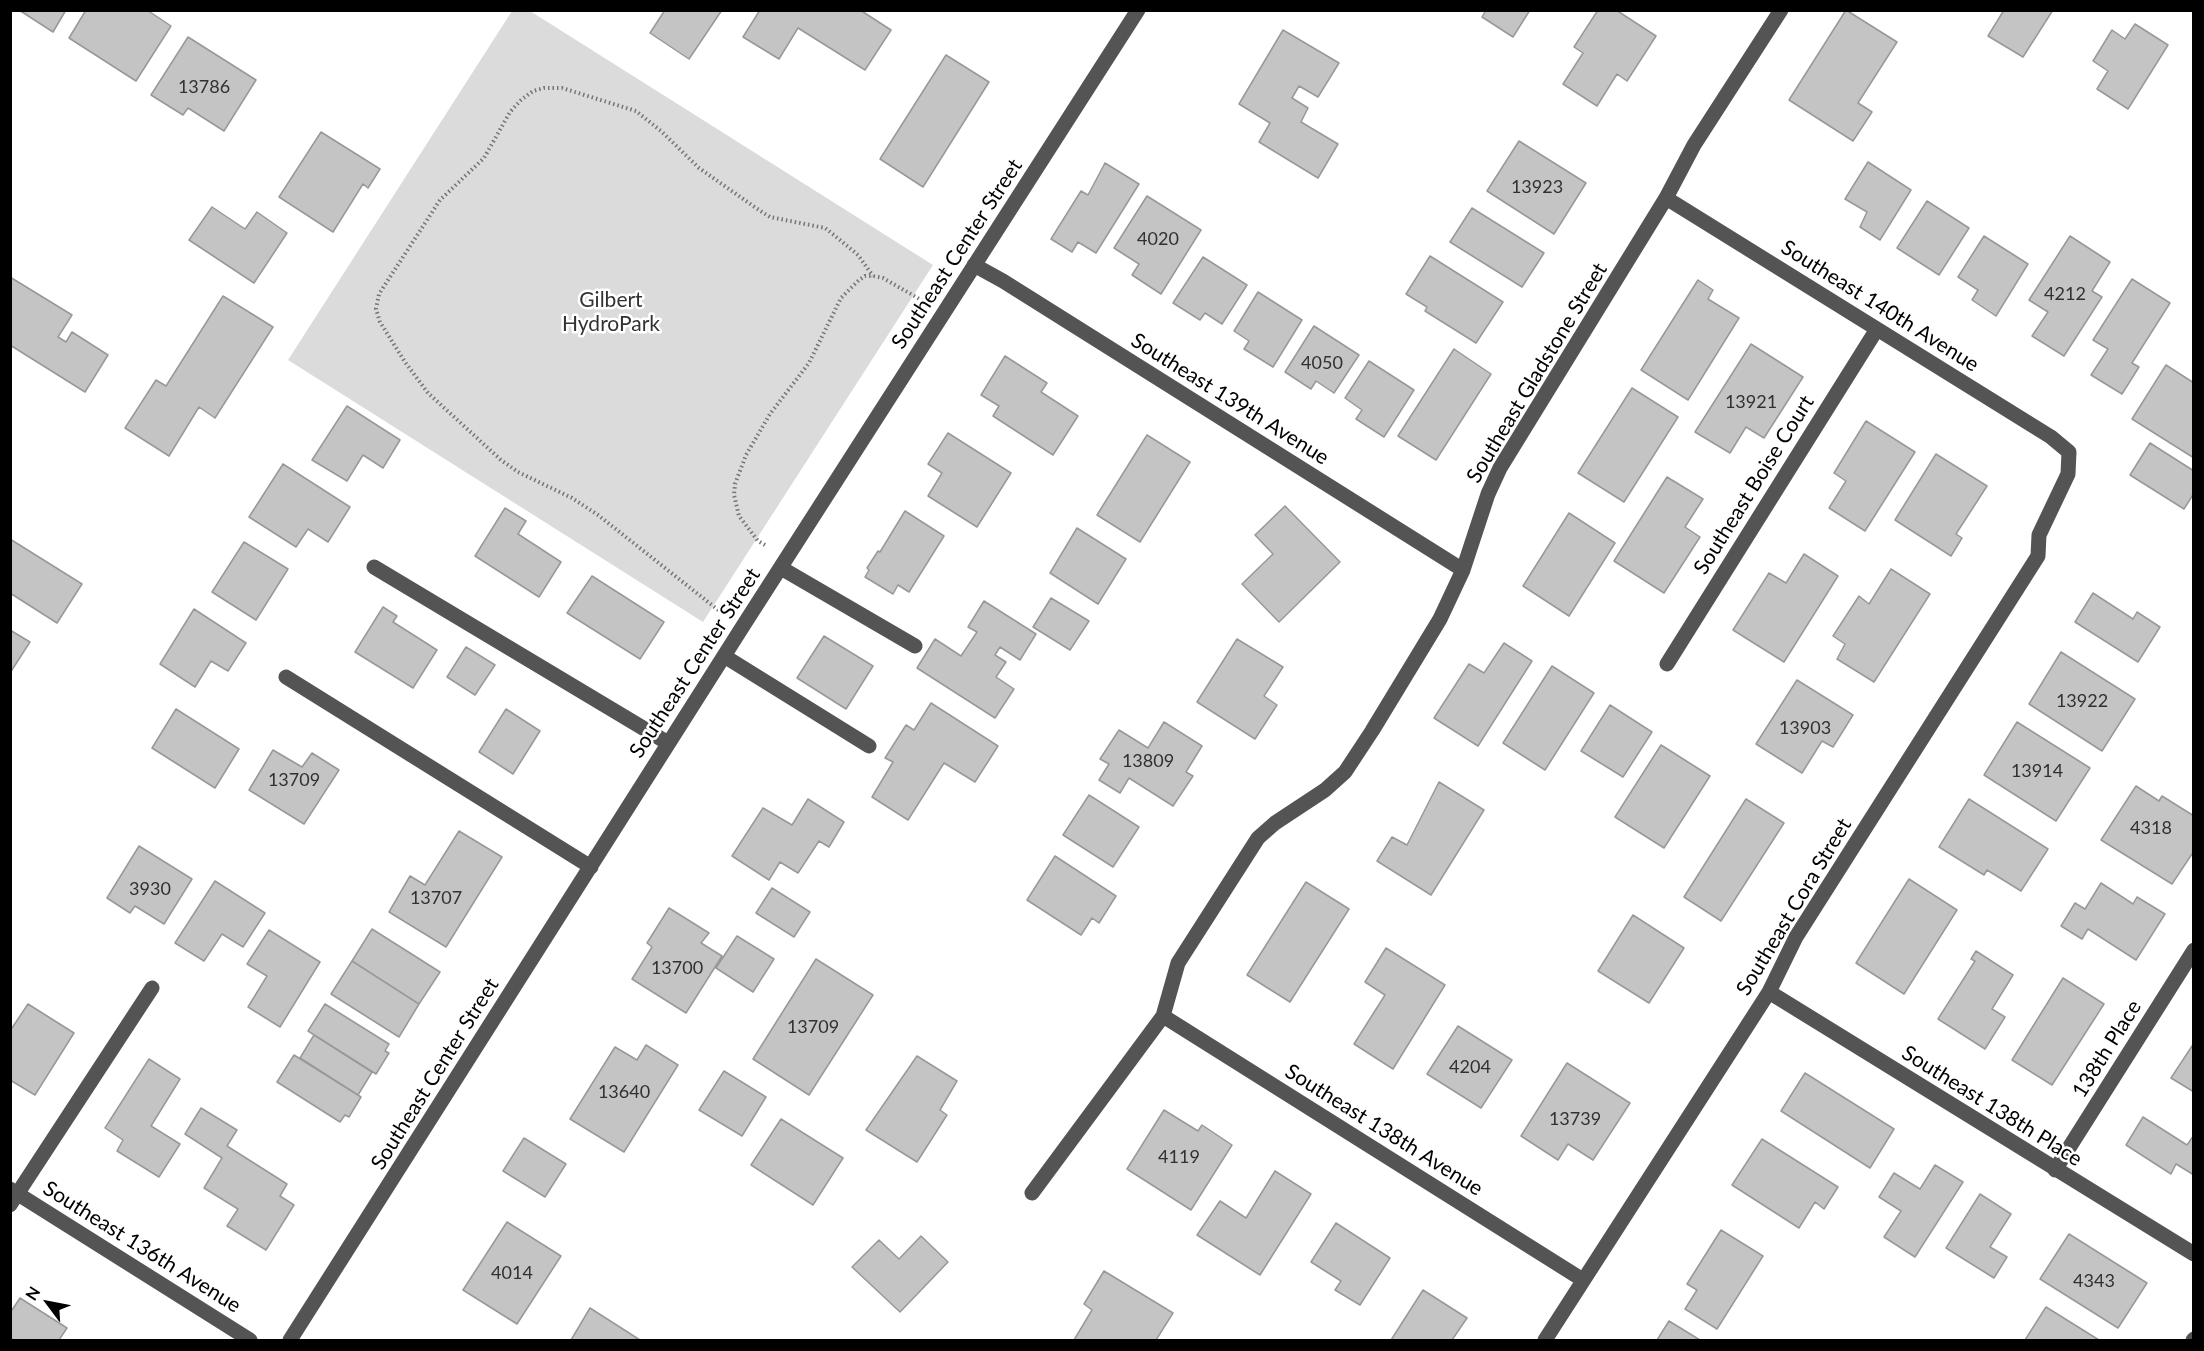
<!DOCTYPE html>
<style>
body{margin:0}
#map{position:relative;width:2204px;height:1351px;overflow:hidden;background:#fff;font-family:Lato,sans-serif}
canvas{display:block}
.frame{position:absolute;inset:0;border:12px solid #000;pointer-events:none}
.north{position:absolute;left:18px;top:1273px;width:60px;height:60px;-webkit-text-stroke:4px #fff;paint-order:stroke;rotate:302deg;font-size:16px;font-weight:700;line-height:24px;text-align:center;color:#000}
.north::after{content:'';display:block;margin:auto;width:21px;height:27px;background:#000;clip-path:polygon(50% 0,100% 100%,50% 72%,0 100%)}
</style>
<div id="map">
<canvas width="2204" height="1351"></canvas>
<div class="frame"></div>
<div class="north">N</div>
</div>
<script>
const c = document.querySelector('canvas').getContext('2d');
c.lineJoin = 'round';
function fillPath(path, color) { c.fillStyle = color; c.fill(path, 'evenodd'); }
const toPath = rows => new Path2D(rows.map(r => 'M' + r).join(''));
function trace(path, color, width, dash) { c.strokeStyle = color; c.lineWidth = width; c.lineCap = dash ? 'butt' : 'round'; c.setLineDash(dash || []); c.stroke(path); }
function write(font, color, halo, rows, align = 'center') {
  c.font = font + ' Lato,sans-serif'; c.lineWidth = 5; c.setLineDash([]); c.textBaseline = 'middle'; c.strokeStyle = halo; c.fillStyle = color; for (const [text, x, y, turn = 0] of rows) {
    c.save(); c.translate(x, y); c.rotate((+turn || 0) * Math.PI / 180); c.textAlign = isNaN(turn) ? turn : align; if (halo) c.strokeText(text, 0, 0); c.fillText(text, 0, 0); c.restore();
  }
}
const green = toPath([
 [512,11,530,11,933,265,703,622,288,360]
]);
const building = toPath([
 [19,10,66,10,53,32,19,10],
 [86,10,147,10,171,26,136,81,69,38,86,10],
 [665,10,722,10,689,59,650,33,665,10],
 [760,10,860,10,891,30,865,70,798,28,779,59,743,37,760,10],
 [1486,10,1530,10,1513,37,1482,17,1486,10],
 [1598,10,1616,10,1656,36,1627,81,1617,74,1597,106,1563,84,1583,53,1574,47,1598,10],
 [1846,10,1897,42,1858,103,1872,112,1853,141,1789,100,1846,10],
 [2004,10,2053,10,2023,57,1988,36,2004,10],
 [2135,24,2168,45,2128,109,2097,89,2108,71,2093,61,2112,30,2125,39,2135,24],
 [1283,30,1339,63,1318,97,1299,86,1292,98,1308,108,1301,122,1338,144,1318,178,1259,142,1270,123,1239,104,1283,30],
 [188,37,256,80,224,131,188,108,183,115,151,95,188,37],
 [946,55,989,82,923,187,880,159,946,55],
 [321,132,380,169,368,188,363,184,333,232,279,197,321,132],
 [1519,141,1586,183,1554,234,1487,191,1519,141],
 [1868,162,1911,190,1880,240,1860,227,1867,212,1845,199,1868,162],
 [1105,163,1139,184,1096,253,1078,242,1072,252,1051,239,1081,191,1088,195,1105,163],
 [1147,196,1201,230,1161,294,1132,275,1139,264,1114,248,1147,196],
 [1927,201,1969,228,1939,275,1897,248,1927,201],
 [212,207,245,229,257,212,287,233,254,283,189,240,212,207],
 [1472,208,1544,253,1522,287,1450,242,1472,208],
 [1984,236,2028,264,1996,316,1972,300,1978,290,1958,277,1984,236],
 [2070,236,2110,262,2092,291,2102,297,2064,356,2032,336,2048,312,2029,300,2070,236],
 [1430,256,1503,302,1476,343,1425,311,1427,307,1406,294,1430,256],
 [1203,257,1247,285,1222,324,1205,313,1200,320,1173,303,1203,257],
 [10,277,72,315,58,337,66,342,72,332,108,355,85,392,10,345,10,277],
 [2132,279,2170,303,2132,363,2139,367,2122,394,2091,375,2108,349,2093,340,2132,279],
 [1698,280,1713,290,1708,299,1739,318,1688,400,1641,370,1698,280],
 [1258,292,1302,320,1273,367,1244,349,1249,341,1234,331,1258,292],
 [223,296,273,327,215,418,199,407,169,456,125,428,156,380,166,386,223,296],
 [1314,326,1359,355,1334,393,1316,381,1311,389,1285,372,1314,326],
 [1751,344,1803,377,1764,438,1746,427,1730,453,1695,432,1751,344],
 [1454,349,1491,374,1436,460,1398,436,1454,349],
 [1005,356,1047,383,1041,392,1078,416,1053,455,993,416,999,406,981,395,1005,356],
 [1369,361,1414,390,1384,437,1356,419,1362,410,1345,398,1369,361],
 [2166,365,2194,383,2194,458,2132,419,2166,365],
 [1632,388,1678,417,1624,502,1578,473,1632,388],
 [347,406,400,440,383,468,363,455,347,481,312,460,347,406],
 [1866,421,1915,452,1865,531,1829,508,1846,481,1834,473,1866,421],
 [948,433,1011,473,977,527,928,496,942,473,928,464,948,433],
 [1147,435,1190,462,1140,542,1097,515,1147,435],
 [2150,443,2194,471,2194,493,2184,509,2130,475,2150,443],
 [1936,454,1987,486,1956,534,1962,538,1951,556,1895,520,1936,454],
 [283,464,350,507,328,542,308,529,296,547,249,517,283,464],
 [1667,477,1703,499,1685,527,1700,537,1664,593,1614,561,1667,477],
 [1285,506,1340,562,1279,622,1242,584,1273,554,1255,535,1285,506],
 [505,508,526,521,518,534,561,562,539,597,475,556,505,508],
 [905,511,944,536,909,592,898,585,893,594,865,577,869,570,867,568,878,551,880,552,905,511],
 [1569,513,1615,543,1569,616,1523,586,1569,513],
 [1077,528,1126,559,1098,604,1050,573,1077,528],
 [10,539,82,584,57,623,10,593,10,539],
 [244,542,288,569,256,620,212,592,244,542],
 [1804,554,1838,576,1784,662,1733,630,1769,573,1786,583,1804,554],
 [1891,569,1930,594,1874,682,1837,659,1845,644,1833,636,1859,596,1869,604,1891,569],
 [592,576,664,622,640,659,567,613,592,576],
 [2093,593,2133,619,2137,612,2160,627,2138,662,2075,622,2093,593],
 [1051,598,1089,621,1070,650,1033,627,1051,598],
 [984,601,1036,634,1020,660,1000,647,995,655,1006,662,996,677,1014,689,995,718,917,668,935,639,961,656,977,632,968,627,984,601],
 [383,607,397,616,393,622,437,650,413,688,355,652,383,607],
 [194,609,246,643,228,671,211,661,195,687,160,664,194,609],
 [10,630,30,642,10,673,10,630],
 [824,636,873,666,846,709,797,678,824,636],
 [1237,639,1283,667,1264,696,1277,705,1255,739,1197,702,1237,639],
 [1504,643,1532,661,1478,746,1434,718,1469,664,1484,673,1504,643],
 [466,647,495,665,475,695,447,677,466,647],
 [2061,652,2135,699,2102,751,2029,704,2061,652],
 [1552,666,1594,693,1545,770,1503,743,1552,666],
 [1797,680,1853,715,1833,747,1822,741,1802,773,1756,744,1797,680],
 [931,703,998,746,975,782,944,763,908,820,872,797,893,762,885,758,906,725,914,730,931,703],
 [1610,705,1652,732,1623,777,1581,751,1610,705],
 [176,709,239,749,215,788,152,748,176,709],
 [506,709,540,731,513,774,479,752,506,709],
 [1164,722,1202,746,1186,772,1193,776,1173,806,1129,778,1120,793,1099,780,1109,764,1100,759,1119,730,1148,748,1164,722],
 [2017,722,2090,768,2056,821,1984,775,2017,722],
 [1661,745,1710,776,1664,848,1615,817,1661,745],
 [273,750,302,767,312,753,339,770,304,824,249,790,273,750],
 [1439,782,1484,810,1431,895,1377,861,1392,837,1407,845,1439,782],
 [2136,786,2159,801,2162,796,2194,816,2194,851,2172,884,2101,840,2136,786],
 [1089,795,1139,827,1113,867,1063,835,1089,795],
 [808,799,844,822,829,847,819,841,798,873,780,862,769,880,732,856,763,808,792,825,808,799],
 [1746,799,1784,823,1721,921,1684,897,1746,799],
 [1969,799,2048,849,2021,891,1987,870,1984,875,1939,847,1969,799],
 [459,831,502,857,446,947,389,912,410,876,425,885,459,831],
 [139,846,192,879,164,924,135,906,130,913,107,898,139,846],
 [1055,856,1116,896,1099,923,1092,918,1081,935,1027,900,1055,856],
 [1909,879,1957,910,1904,994,1856,963,1909,879],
 [215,881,265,913,243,947,222,934,204,961,175,943,215,881],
 [1306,882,1349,909,1290,1002,1247,975,1306,882],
 [2101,883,2133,904,2137,897,2165,914,2136,960,2088,929,2082,939,2061,926,2075,903,2085,909,2101,883],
 [772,888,810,912,794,937,756,913,772,888],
 [669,908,709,933,701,943,722,956,686,1013,632,979,652,947,647,943,669,908],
 [1633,915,1684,948,1649,1003,1598,971,1633,915],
 [372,929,440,972,419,1004,352,961,372,929],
 [269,930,320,962,280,1027,248,1007,267,976,247,964,269,930],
 [737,936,774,959,753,992,716,968,737,936],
 [1386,948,1445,985,1393,1069,1354,1044,1385,995,1365,982,1386,948],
 [1976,951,2013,975,1992,1009,2005,1017,1985,1049,1938,1019,1975,961,1971,959,1976,951],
 [816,959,873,995,809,1095,753,1059,816,959],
 [352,961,419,1004,399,1037,331,994,352,961],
 [2063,978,2104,1004,2052,1085,2012,1060,2063,978],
 [28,1004,74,1033,35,1095,10,1080,10,1031,28,1004],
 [325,1004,389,1044,385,1051,389,1053,376,1074,308,1031,325,1004],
 [1458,1026,1512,1060,1481,1108,1427,1074,1458,1026],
 [314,1035,372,1072,358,1095,300,1058,314,1035],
 [2194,1043,2194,1092,2171,1078,2194,1043],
 [646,1045,678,1065,624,1152,570,1119,615,1047,637,1060,646,1045],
 [294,1055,361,1097,349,1117,345,1115,340,1122,277,1082,294,1055],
 [917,1056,957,1081,940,1110,947,1115,917,1162,866,1130,917,1056],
 [149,1059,180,1079,151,1126,180,1144,159,1177,117,1151,123,1140,105,1128,149,1059],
 [1567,1063,1630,1103,1593,1160,1568,1144,1558,1160,1521,1136,1567,1063],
 [724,1071,766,1097,742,1136,699,1110,724,1071],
 [1805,1073,1894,1129,1870,1168,1781,1111,1805,1073],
 [201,1108,237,1130,227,1146,287,1184,280,1196,294,1205,266,1250,227,1226,238,1209,204,1188,222,1158,185,1134,201,1108],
 [1164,1110,1198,1131,1202,1125,1232,1145,1191,1210,1127,1169,1164,1110],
 [2143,1117,2187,1145,2194,1135,2194,1175,2176,1164,2171,1174,2126,1145,2143,1117],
 [781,1119,843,1158,813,1205,751,1165,781,1119],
 [524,1138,566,1164,545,1197,503,1171,524,1138],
 [1762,1139,1838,1187,1824,1209,1815,1202,1799,1228,1732,1185,1762,1139],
 [1935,1165,1963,1182,1915,1257,1884,1237,1901,1211,1879,1197,1894,1173,1920,1189,1935,1165],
 [1275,1171,1311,1194,1260,1275,1197,1235,1220,1201,1246,1218,1275,1171],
 [1980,1194,2011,1214,1990,1247,2007,1257,1994,1278,1946,1248,1980,1194],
 [507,1222,561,1256,517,1324,463,1290,507,1222],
 [1336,1223,1390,1258,1360,1305,1335,1290,1341,1281,1311,1262,1336,1223],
 [1721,1230,1763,1256,1717,1329,1685,1309,1697,1290,1687,1284,1721,1230],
 [2069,1234,2147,1283,2118,1328,2040,1279,2069,1234],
 [921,1236,948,1262,900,1312,852,1267,879,1240,899,1259,921,1236],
 [1104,1271,1173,1313,1156,1340,1074,1340,1092,1310,1084,1304,1104,1271],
 [1423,1290,1467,1318,1452,1340,1391,1340,1423,1290],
 [20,1298,67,1328,59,1340,13,1340,10,1337,10,1313,20,1298],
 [2046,1307,2099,1340,2025,1340,2046,1307],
 [590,1308,640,1340,571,1340,590,1308],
 [1669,1321,1700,1340,1657,1340,1669,1321]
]);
const path = toPath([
 [765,545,758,541,739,516,734,495,735,484,746,455,770,414,809,363,841,298,859,280,865,276,873,276,883,278,923,301],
 [722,613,598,515,572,498,518,472,501,460,428,393,405,362,380,322,376,309,379,294,440,200,484,158,510,112,521,100,533,91,544,88,562,88,636,111,661,131,699,168,756,208,770,217,825,228,834,235,858,255,873,276]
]);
const minor = toPath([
 [974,265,1003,281,1463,570],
 [374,567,668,743],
 [781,568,915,646],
 [724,656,869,746],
 [1667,664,1877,329],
 [286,677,591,867],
 [1769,992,2194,1254],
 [1163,1016,1583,1280],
 [2055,1170,2194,950],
 [10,1189,250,1340],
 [1032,1193,1163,1016,1178,963,1258,838,1275,823,1325,790,1345,772,1372,731,1440,619,1463,570,1488,494,1500,468,1666,198,1694,145,1781,10],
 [10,1205,152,988],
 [290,1340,743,626,1138,10],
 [1545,1340,1769,992,1796,937,2038,556,2039,535,2068,474,2069,452,2051,437,1666,198],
 [2193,1340,2194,1339]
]);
const numberNames = [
 ["13786",204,87],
 ["13923",1537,187],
 ["4020",1158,239],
 ["4212",2065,294],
 ["4050",1322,363],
 ["13921",1751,402],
 ["13922",2082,701],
 ["13903",1805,728],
 ["13809",1148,761],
 ["13914",2037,771],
 ["13709",294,780],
 ["4318",2151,828],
 ["3930",150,889],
 ["13707",436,898],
 ["13700",677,968],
 ["13709",813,1027],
 ["4204",1470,1067],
 ["13640",624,1092],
 ["13739",1575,1119],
 ["4119",1179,1157],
 ["4014",512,1273],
 ["4343",2094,1281]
];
const streetNames = [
 ["Southeast Center Street",957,254,-57],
 ["Southeast 140th Avenue",1880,306,32],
 ["Southeast Gladstone Street",1537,373,-59],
 ["Southeast 139th Avenue",1230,399,32],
 ["Southeast Boise Court",1754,485,-58],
 ["Southeast Center Street",695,663,-57],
 ["Southeast Cora Street",1794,907,-59],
 ["138th Place",2107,1049,-58],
 ["Southeast Center Street",435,1074,-58],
 ["Southeast 138th Place",1992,1106,32],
 ["Southeast 138th Avenue",1384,1130,32],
 ["Southeast 136th Avenue",142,1247,32]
];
const parkNames = [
 ["Gilbert",611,300],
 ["HydroPark",611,324]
];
fillPath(green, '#dbdbdb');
fillPath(building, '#c4c4c4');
trace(building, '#989898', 1.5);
trace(path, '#767676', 4, [1.5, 3]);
trace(minor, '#545454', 15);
write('18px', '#313131', null, numberNames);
write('21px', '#000', '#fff', streetNames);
write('21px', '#323232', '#fff', parkNames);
</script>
